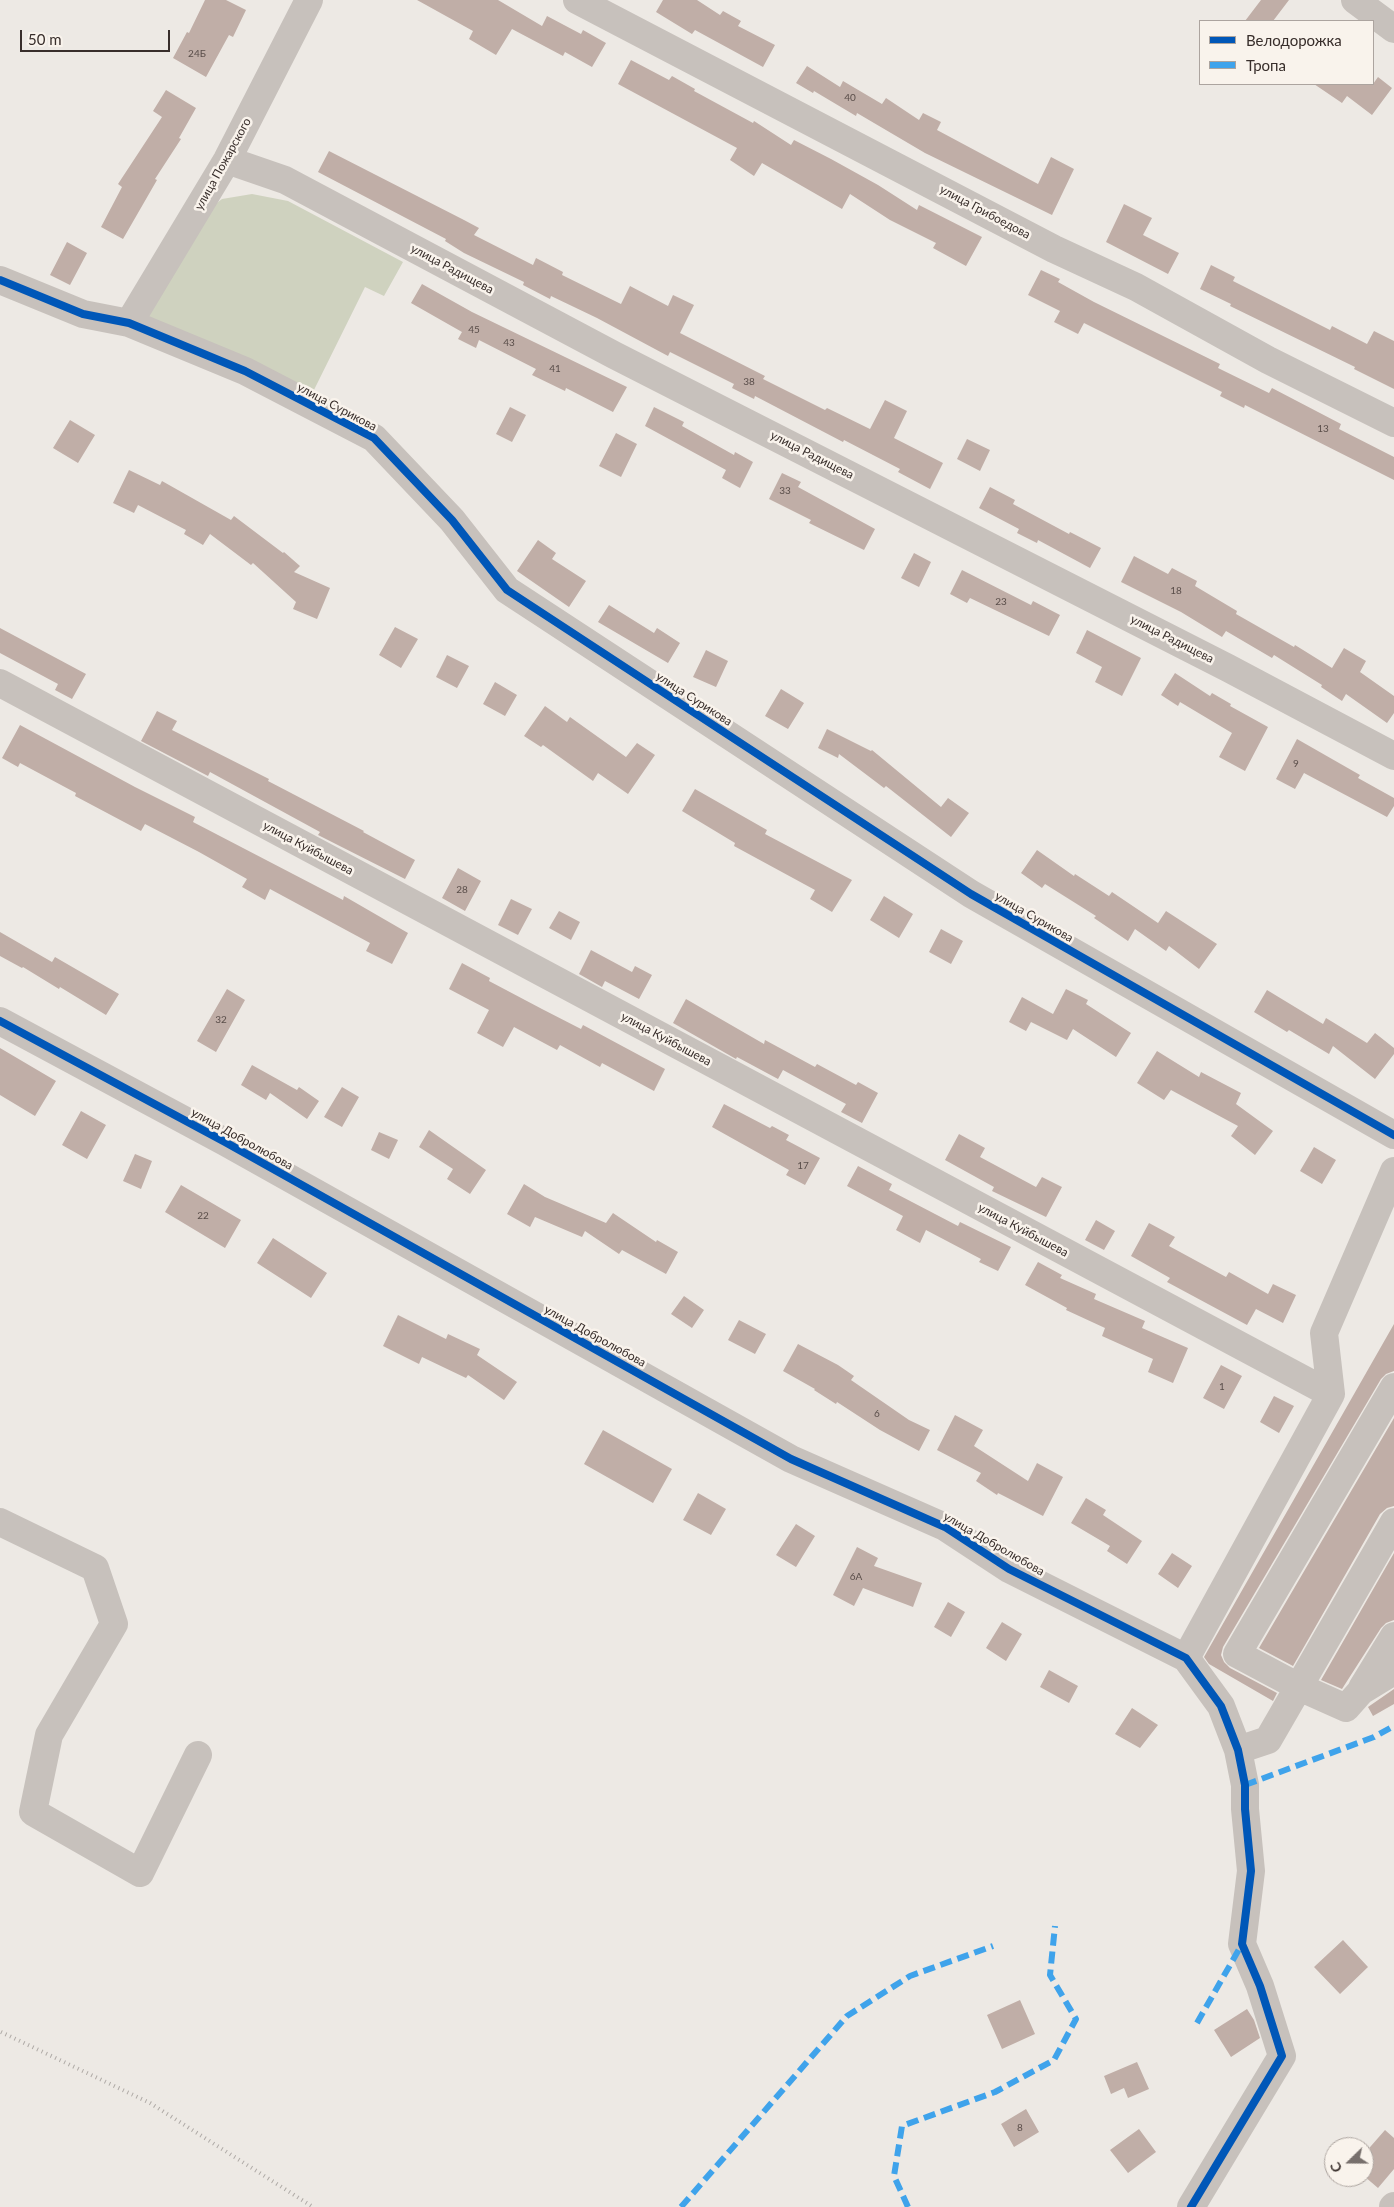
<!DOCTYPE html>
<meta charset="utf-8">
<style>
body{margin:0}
#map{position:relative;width:1394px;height:2207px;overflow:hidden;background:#ede9e4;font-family:Lato,sans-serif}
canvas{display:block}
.legend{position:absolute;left:1199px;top:20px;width:175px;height:65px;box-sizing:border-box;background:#f9f3ec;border:1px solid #aca49f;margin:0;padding:6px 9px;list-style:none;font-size:15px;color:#382e2b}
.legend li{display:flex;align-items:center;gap:10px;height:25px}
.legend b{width:25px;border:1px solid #aca49f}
.north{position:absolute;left:1324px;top:2137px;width:50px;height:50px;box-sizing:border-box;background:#f9f3ec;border:1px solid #aca49f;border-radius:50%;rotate:248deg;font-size:14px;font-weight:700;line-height:20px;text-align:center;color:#382e2b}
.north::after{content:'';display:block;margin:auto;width:18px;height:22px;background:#776f6c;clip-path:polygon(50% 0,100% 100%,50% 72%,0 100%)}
.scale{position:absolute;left:20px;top:30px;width:150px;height:22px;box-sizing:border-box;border:2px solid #382e2b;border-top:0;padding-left:6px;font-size:15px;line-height:18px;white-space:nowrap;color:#382e2b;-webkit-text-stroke:4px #f9f3ec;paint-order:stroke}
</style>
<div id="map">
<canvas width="1394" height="2207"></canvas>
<ul class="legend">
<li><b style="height:6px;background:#0057b8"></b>Велодорожка</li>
<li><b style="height:6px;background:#3fa3eb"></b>Тропа</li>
</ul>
<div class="north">С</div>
<div class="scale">50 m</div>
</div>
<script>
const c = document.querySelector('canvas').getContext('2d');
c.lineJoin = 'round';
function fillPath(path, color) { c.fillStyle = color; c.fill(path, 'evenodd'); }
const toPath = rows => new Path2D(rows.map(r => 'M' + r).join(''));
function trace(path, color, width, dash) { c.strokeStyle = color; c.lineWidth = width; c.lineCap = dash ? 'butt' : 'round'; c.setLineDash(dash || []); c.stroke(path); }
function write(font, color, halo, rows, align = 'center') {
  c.font = font + ' Lato,sans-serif'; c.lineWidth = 5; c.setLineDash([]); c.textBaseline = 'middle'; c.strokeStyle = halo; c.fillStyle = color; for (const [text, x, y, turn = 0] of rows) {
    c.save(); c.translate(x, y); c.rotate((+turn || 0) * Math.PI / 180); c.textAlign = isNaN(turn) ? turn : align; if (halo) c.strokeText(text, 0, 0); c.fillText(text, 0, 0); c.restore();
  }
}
const green = toPath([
 [252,194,288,201,403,262,384,296,365,287,309,400,134,321,201,215,222,199]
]);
const building = toPath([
 [205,0,226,0,246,10,233,37,229,35,206,77,173,58,187,32,189,33],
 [417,0,498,0,542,26,547,16,581,34,583,30,606,43,592,67,565,52,563,56,512,29,496,55,469,39,473,31],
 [663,0,697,0,720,15,723,11,741,21,738,26,775,45,763,67,695,30,692,34,656,12],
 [1261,0,1289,0,1273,21,1245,21],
 [631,60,669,80,672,76,695,89,694,91,753,123,754,121,791,145,794,140,831,159,878,185,917,210,919,205,982,237,966,266,933,248,936,243,890,220,850,194,842,209,762,163,754,176,730,160,737,148,618,84],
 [807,66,840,87,843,81,882,104,886,98,919,120,923,113,941,122,937,130,1038,184,1051,157,1074,169,1052,215,925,153,857,113,856,116,814,91,813,93,796,83],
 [1378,77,1392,88,1372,115,1347,96,1342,103,1314,84,1373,84],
 [166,90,196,108,179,138,181,139,155,179,157,180,123,239,101,227,122,187,118,184,162,117,153,111],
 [329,151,464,220,479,228,474,235,533,265,536,258,563,272,562,275,621,304,630,286,668,306,673,295,694,305,680,333,765,376,763,379,825,410,827,408,870,429,885,400,907,411,894,438,943,463,930,489,898,472,900,469,844,440,843,442,755,396,754,399,732,388,734,384,670,352,668,356,597,318,551,296,550,299,523,285,524,282,464,253,445,241,446,239,318,172],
 [1124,204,1152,218,1143,235,1179,253,1168,274,1106,242],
 [67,242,87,253,70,285,50,275],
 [1211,265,1235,277,1233,281,1330,330,1332,326,1367,344,1374,331,1394,341,1394,389,1354,369,1355,367,1230,306,1231,304,1200,289],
 [1041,270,1060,279,1058,282,1094,302,1220,364,1218,368,1269,393,1272,388,1341,424,1339,429,1394,457,1394,480,1245,405,1244,408,1220,396,1222,392,1084,323,1078,334,1054,322,1060,311,1028,295],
 [422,284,472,312,627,387,613,412,566,388,565,391,532,375,536,369,479,340,476,348,458,339,462,332,411,303],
 [510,407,526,415,512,442,496,434],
 [654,407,684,422,682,426,734,455,735,452,753,462,740,488,722,478,726,470,645,426],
 [70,420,95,435,78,463,53,448],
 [616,433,637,444,621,477,599,466],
 [967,439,990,450,980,471,957,459],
 [129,470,160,485,162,481,231,520,234,516,283,553,284,552,300,566,294,572,330,588,317,619,293,609,296,602,253,563,251,565,210,534,203,545,184,534,186,530,138,505,134,513,113,503],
 [782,473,801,482,798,487,875,529,864,550,809,523,811,520,769,499],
 [990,487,1015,500,1013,504,1069,534,1070,532,1101,548,1090,568,1038,540,1037,543,1017,533,1019,529,979,508],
 [538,540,556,553,552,559,586,581,569,607,517,571],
 [914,553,931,562,919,587,901,578],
 [1134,556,1168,574,1172,568,1197,581,1195,586,1237,611,1236,614,1294,647,1295,645,1332,668,1344,648,1366,661,1360,672,1394,696,1394,713,1387,723,1346,694,1342,701,1321,687,1322,685,1274,655,1272,658,1226,631,1222,637,1181,612,1121,582],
 [962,570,1031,605,1033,601,1060,615,1049,636,970,598,967,603,950,594],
 [609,605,654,633,657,628,680,643,668,663,598,622],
 [395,627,418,639,401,668,379,655],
 [0,628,86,674,72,699,55,690,58,684,0,653],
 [1087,630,1141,658,1122,696,1095,682,1102,667,1076,653],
 [706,650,728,661,716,687,693,677],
 [447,655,469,666,457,688,436,677],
 [1175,673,1210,696,1212,693,1231,704,1230,706,1268,727,1245,771,1219,757,1232,733,1180,702,1178,706,1161,695],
 [495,682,517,695,505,716,483,704],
 [781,689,804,703,788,729,765,716],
 [545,706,567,722,570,717,626,757,637,743,655,755,628,794,598,773,593,781,543,745,541,747,524,736],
 [157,711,177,721,172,730,269,779,268,781,364,831,363,832,415,860,405,879,318,835,320,832,210,772,208,776,141,741],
 [20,725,135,787,195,817,193,822,343,900,344,896,408,933,392,964,366,951,370,943,270,889,265,900,242,887,247,879,199,852,145,824,141,831,75,796,76,793,20,763,18,767,2,758],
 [827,729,871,751,872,750,941,807,948,798,969,813,951,837,886,786,884,788,839,754,838,758,818,748],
 [1297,739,1360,775,1358,778,1394,798,1394,806,1387,817,1304,773,1295,789,1276,779],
 [695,789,767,830,765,834,852,880,832,912,810,899,815,890,734,846,735,843,682,811],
 [1037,850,1074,876,1075,874,1109,896,1112,892,1158,923,1166,911,1217,944,1199,969,1169,946,1166,951,1135,929,1128,941,1094,918,1096,916,1045,884,1042,888,1021,873],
 [458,868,481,881,465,911,442,898],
 [884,896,913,914,899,938,870,920],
 [511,899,532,909,518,935,498,925],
 [559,911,580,922,571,940,549,928],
 [941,929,963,941,951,964,929,952],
 [0,932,52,962,55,957,119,994,106,1015,60,987,59,989,23,967,22,968,0,956],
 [591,950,632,972,635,966,652,975,639,999,605,981,602,987,579,974],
 [462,963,490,978,489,981,542,1009,581,1029,583,1025,665,1069,654,1091,602,1063,600,1067,560,1045,557,1050,514,1027,503,1047,477,1033,489,1010,449,989],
 [227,989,245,1000,216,1052,197,1041],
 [1066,989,1088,1000,1086,1004,1131,1033,1116,1057,1073,1029,1067,1040,1031,1022,1026,1031,1009,1022,1022,997,1053,1014],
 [1267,990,1323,1024,1326,1018,1367,1043,1375,1033,1394,1048,1394,1054,1375,1079,1333,1046,1329,1054,1289,1030,1287,1032,1254,1012],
 [686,999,764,1044,765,1040,815,1067,817,1064,856,1085,858,1082,878,1093,862,1123,841,1112,846,1104,783,1070,778,1079,737,1057,736,1059,673,1023],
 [0,1048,56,1081,35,1116,0,1095],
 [1157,1051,1199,1077,1201,1072,1241,1093,1236,1104,1273,1131,1255,1155,1231,1136,1238,1126,1171,1090,1164,1100,1137,1083],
 [252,1065,297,1090,299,1087,319,1101,307,1119,270,1093,266,1100,241,1085],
 [342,1087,359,1097,342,1127,324,1117],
 [724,1104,770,1128,772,1126,789,1135,786,1140,820,1158,805,1185,786,1175,789,1170,712,1127],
 [81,1111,106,1125,87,1159,62,1145],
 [429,1130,486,1170,470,1194,447,1179,453,1169,419,1147],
 [379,1132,398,1140,389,1159,371,1150],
 [959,1134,985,1148,980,1157,1036,1187,1042,1177,1062,1187,1046,1217,992,1191,994,1187,945,1160],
 [1314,1147,1336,1160,1322,1184,1300,1171],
 [135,1154,152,1161,141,1189,123,1181],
 [858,1166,892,1184,889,1190,958,1226,960,1222,1011,1247,998,1271,979,1262,981,1259,926,1230,920,1243,896,1230,903,1216,847,1186],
 [524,1184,545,1197,606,1223,613,1213,656,1242,657,1240,678,1252,666,1274,622,1250,619,1254,585,1231,582,1237,535,1217,530,1227,507,1214],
 [181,1185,241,1220,225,1248,165,1212],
 [1096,1220,1115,1231,1104,1250,1085,1240],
 [1149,1223,1175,1237,1169,1246,1226,1277,1229,1272,1268,1294,1273,1284,1296,1295,1283,1323,1256,1309,1247,1325,1167,1282,1170,1278,1131,1256],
 [273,1238,327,1273,311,1298,257,1263],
 [1038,1262,1062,1275,1060,1278,1096,1294,1094,1299,1145,1321,1142,1328,1188,1348,1173,1383,1148,1372,1153,1359,1102,1336,1105,1328,1066,1310,1067,1308,1025,1285],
 [684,1296,704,1310,692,1328,671,1314],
 [398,1315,446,1339,448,1334,480,1349,477,1355,517,1382,504,1400,468,1375,466,1378,422,1357,419,1364,383,1346],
 [739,1320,766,1334,755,1354,728,1340],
 [1394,1324,1394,1371,1386,1374,1381,1379,1223,1647,1221,1655,1224,1662,1230,1668,1277,1693,1273,1701,1209,1664,1204,1657],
 [798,1344,838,1365,854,1376,851,1380,909,1420,930,1430,919,1451,880,1430,837,1402,836,1404,814,1390,815,1389,783,1371],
 [1221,1365,1242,1376,1224,1409,1203,1398],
 [1274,1396,1294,1406,1279,1433,1260,1422],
 [955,1415,983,1430,974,1446,1028,1481,1037,1463,1063,1477,1043,1516,998,1493,997,1495,976,1481,981,1473,937,1450],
 [1394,1418,1394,1506,1387,1508,1380,1514,1293,1666,1259,1648],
 [603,1430,672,1469,653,1503,584,1464],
 [698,1493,726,1509,711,1535,683,1520],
 [1086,1498,1106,1510,1103,1515,1142,1541,1127,1564,1107,1551,1110,1546,1071,1523],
 [796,1524,815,1536,796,1567,776,1555],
 [857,1547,878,1558,874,1566,922,1583,913,1607,863,1588,854,1606,833,1595],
 [1172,1553,1192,1566,1178,1588,1158,1574],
 [1394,1553,1394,1620,1386,1623,1381,1628,1342,1689,1321,1680],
 [948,1602,965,1612,951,1637,934,1627],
 [1002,1622,1022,1634,1006,1661,986,1648],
 [1049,1670,1078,1686,1069,1703,1040,1687],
 [1394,1689,1394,1704,1373,1716,1368,1707],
 [1132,1708,1158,1725,1140,1748,1115,1734],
 [1343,1940,1368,1967,1340,1994,1314,1967],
 [1020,2000,1035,2034,1002,2049,987,2015],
 [1247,2009,1254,2020,1260,2038,1231,2057,1214,2030],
 [1137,2062,1149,2089,1128,2098,1124,2088,1111,2094,1104,2076],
 [1026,2109,1039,2132,1014,2147,1001,2124],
 [1139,2129,1156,2152,1128,2173,1110,2150],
 [1385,2130,1394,2138,1394,2169,1378,2188,1364,2176,1364,2154]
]);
const minor = toPath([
 [577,0,1054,249,1136,287,1268,360,1394,423],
 [1355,0,1394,29],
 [227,160,285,180,614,355,1228,668,1394,756],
 [0,280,83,314,129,323,245,371,374,438,452,520,507,590,971,894,1394,1135],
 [129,323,227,160,309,0],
 [0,683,1331,1394],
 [0,1021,225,1142,791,1459,945,1527,1009,1569,1186,1658,1221,1706,1238,1750,1245,1785,1245,1809,1251,1871,1242,1944,1260,1986,1282,2056,1191,2207],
 [1394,1387,1237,1654,1299,1687,1346,1708,1361,1691,1394,1671],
 [0,1522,95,1568,114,1624,49,1735,33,1812,140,1873,198,1755],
 [1186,1658,1331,1394,1324,1333,1394,1171],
 [1362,1688,1394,1636],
 [1238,1750,1268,1740,1394,1522],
 [1393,2207,1394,2206]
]);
const rail = toPath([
 [1,2032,150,2103,313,2207]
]);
const quiet = toPath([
 [1245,1785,1374,1737,1394,1726],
 [1197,2023,1242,1944],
 [681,2207,847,2016,910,1976,993,1946],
 [908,2207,894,2176,902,2126,995,2092,1054,2060,1076,2019,1050,1975,1055,1926]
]);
const cycleway = toPath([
 [0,280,83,314,129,323,245,371,374,438,452,520,507,590,971,894,1394,1135],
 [0,1021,225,1142,791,1459,945,1527,1009,1569,1186,1658,1221,1706,1238,1750,1245,1785,1245,1809,1251,1871,1242,1944,1260,1986,1282,2056,1191,2207]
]);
const numberNames = [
 ["24Б",197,54],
 ["40",850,98],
 ["45",474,330],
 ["43",509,343],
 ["41",555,369],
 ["38",749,382],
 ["13",1323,429],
 ["33",785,491],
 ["18",1176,591],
 ["23",1001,602],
 ["9",1296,764],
 ["28",462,890],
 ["32",221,1020],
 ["17",803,1166],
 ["22",203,1216],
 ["1",1222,1387],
 ["6",877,1414],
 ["6А",856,1577],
 ["8",1020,2128]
];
const streetNames = [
 ["улица Пожарского",223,164,-61],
 ["улица Грибоедова",985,212,28],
 ["улица Радищева",452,269,28],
 ["улица Сурикова",337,407,28],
 ["улица Радищева",812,455,27],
 ["улица Радищева",1172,639,27],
 ["улица Сурикова",694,699,33],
 ["улица Куйбышева",308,848,28],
 ["улица Сурикова",1034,917,30],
 ["улица Куйбышева",666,1039,28],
 ["улица Добролюбова",242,1139,29],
 ["улица Куйбышева",1023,1230,28],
 ["улица Добролюбова",595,1336,29],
 ["улица Добролюбова",994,1544,30]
];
fillPath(green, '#cfd2bf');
fillPath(building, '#c0aea7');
trace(minor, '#c7c1bc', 28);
trace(rail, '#afaaa6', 4, [1, 4]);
trace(quiet, '#3fa3eb', 6, [12, 6]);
trace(cycleway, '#0057b8', 8);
write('10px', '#5a4e4a', null, numberNames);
write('12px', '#382e2b', '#f9f3ec', streetNames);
</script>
